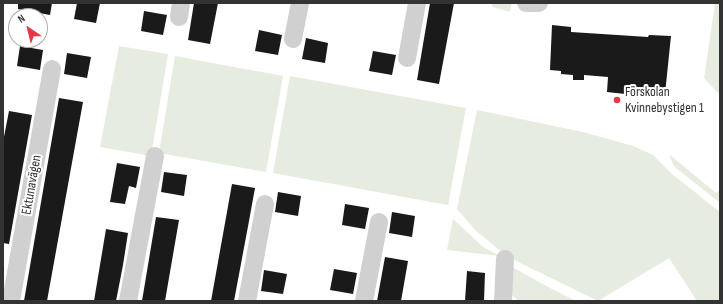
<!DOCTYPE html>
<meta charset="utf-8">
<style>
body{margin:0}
#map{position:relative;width:723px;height:304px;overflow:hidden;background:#fff;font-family:"Sofia Sans Condensed",sans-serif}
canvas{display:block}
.frame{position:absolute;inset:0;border:4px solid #333;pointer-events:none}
.north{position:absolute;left:8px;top:8px;width:40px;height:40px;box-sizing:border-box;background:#fff;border:1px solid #adadad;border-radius:50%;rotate:325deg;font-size:11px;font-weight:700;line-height:16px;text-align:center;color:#333}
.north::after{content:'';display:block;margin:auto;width:14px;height:18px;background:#e63946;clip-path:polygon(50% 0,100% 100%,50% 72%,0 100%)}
</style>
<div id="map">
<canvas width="723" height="304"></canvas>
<div class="frame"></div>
<div class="north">N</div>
</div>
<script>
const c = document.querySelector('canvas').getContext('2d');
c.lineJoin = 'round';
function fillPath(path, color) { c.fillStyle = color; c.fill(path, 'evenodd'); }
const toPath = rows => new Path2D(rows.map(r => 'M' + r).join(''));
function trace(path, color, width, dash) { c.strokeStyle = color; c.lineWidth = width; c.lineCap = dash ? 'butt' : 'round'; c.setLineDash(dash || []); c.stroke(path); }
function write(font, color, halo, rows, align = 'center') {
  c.font = font + ' "Sofia Sans Condensed",sans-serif'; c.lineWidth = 4; c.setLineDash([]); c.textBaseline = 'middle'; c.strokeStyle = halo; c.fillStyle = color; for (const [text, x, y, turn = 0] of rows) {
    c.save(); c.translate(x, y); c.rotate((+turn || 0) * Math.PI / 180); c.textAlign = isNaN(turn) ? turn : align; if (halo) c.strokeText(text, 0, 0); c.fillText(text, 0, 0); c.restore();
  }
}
const green = toPath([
 [492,3,512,3,510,12,492,7],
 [715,3,720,3,720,95,704,78],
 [119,46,168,54,151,156,100,147],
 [175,56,283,76,266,172,159,153],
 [290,76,466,108,448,205,273,173],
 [477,110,583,132,633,146,653,155,672,174,720,212,720,301,697,301,669,258,598,301,508,257,475,230,457,209],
 [670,155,716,193,720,190,720,203,675,167,671,160],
 [453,219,483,247,500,256,447,250],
 [510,266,550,288,576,301,519,301,512,295]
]);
const building = toPath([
 [18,3,52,3,50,15,18,9],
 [77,3,100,3,96,23,74,19],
 [194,3,218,3,210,44,188,40],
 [430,3,454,3,439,84,417,80],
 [144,11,167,15,163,35,141,31],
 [552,25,571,27,571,32,648,37,649,35,671,36,665,94,625,91,625,94,607,92,608,77,584,75,584,80,573,80,573,75,561,74,561,71,550,70],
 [259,30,282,35,278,55,255,51],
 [306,38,328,43,325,63,302,59],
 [20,46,43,50,40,70,17,66],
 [373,51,396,55,392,75,369,71],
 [67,53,91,57,87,78,64,74],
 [59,98,83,102,77,135,47,301,24,301],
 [9,111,32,115,9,244,3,243,3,142],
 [117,163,140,167,136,188,129,186,125,204,110,202],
 [164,172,187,175,184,196,161,192],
 [232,184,255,188,249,221,234,301,211,301],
 [278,192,301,196,298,216,275,212],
 [345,204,369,208,365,229,342,225],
 [392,212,415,216,412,237,389,233],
 [156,217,179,220,165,301,142,301],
 [106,229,128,233,123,265,116,301,94,301],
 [385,257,408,261,401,301,377,301],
 [334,269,357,273,353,294,330,290],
 [264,270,287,274,283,294,261,291],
 [467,271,485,273,484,301,465,301]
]);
const minor = toPath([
 [526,3,539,3],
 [179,17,181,3],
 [293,39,300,3],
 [407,58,417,3],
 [11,301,52,69],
 [128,301,155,156],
 [247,301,265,204],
 [364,301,379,222],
 [503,301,505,259]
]);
const markers = [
 [617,100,4,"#e63946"]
];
const poiNames = [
 ["Förskolan",625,92],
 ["Kvinnebystigen 1",625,108]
];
const streetNames = [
 ["Ektunavägen",32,185,-80]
];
fillPath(green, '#e6ecdf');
fillPath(building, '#1a1a1a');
trace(minor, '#d0d0d0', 18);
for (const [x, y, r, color] of markers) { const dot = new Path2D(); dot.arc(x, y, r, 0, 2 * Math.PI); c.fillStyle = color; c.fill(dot); trace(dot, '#fff', 1.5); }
write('14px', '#333', '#fff', poiNames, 'left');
write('14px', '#333', '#fff', streetNames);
</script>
